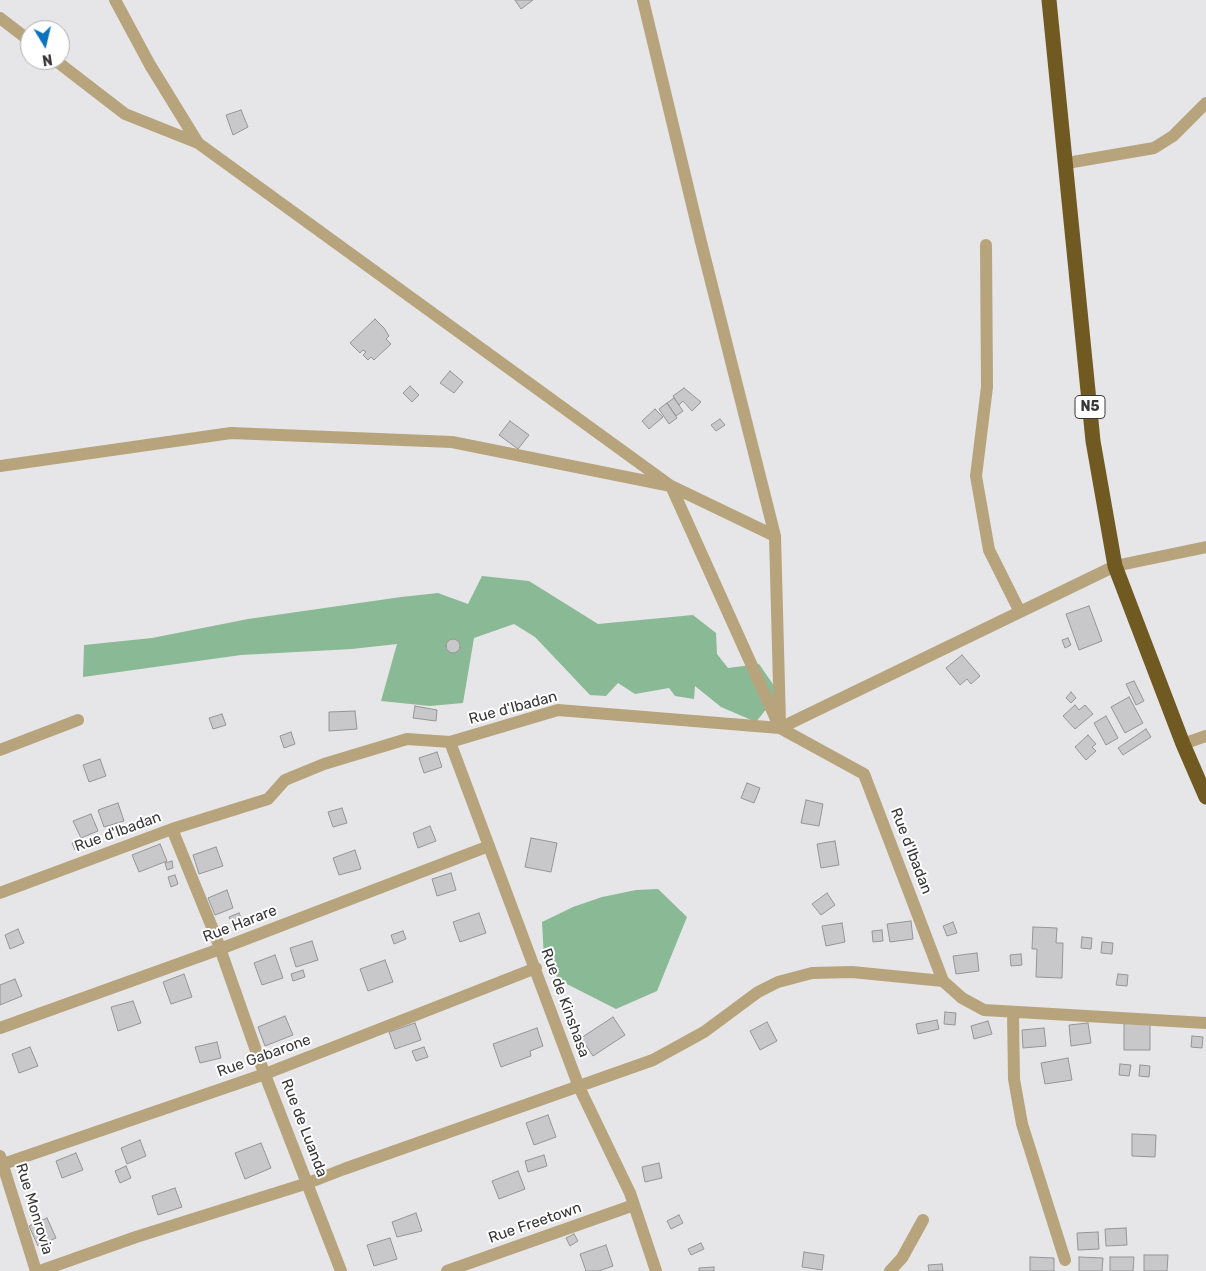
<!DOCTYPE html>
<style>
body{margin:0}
#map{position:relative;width:1206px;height:1271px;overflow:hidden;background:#e6e6e8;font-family:Rubik,sans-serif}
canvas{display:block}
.north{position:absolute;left:20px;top:20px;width:50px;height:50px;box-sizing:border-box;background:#fff;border:1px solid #afafb0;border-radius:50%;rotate:171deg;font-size:14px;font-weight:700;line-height:20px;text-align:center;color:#383839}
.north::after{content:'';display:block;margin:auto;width:18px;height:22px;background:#0b73be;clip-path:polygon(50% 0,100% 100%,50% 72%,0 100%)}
</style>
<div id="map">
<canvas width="1206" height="1271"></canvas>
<div class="north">N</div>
</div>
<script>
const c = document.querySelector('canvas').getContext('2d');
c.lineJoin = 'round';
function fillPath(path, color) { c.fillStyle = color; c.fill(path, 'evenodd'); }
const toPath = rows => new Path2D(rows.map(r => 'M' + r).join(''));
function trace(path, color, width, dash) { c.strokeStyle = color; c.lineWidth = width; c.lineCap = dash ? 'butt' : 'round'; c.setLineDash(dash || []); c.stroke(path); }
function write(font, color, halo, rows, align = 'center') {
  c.font = font + ' Rubik,sans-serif'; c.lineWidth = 4; c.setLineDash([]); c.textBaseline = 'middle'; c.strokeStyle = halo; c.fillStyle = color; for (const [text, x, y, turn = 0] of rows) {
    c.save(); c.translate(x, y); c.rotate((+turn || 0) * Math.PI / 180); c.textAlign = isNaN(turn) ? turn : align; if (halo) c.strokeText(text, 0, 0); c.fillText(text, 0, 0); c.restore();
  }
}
const forest = toPath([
 [482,576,529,581,598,624,693,615,716,633,717,654,728,668,759,664,779,693,756,722,721,707,695,686,694,699,675,696,669,688,635,694,618,683,606,696,590,695,535,637,514,624,474,638,463,703,430,706,381,701,397,644,352,649,241,655,83,677,84,645,152,638,248,619,401,597,438,593,468,604],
 [658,889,687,917,657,991,616,1009,559,980,544,959,542,922,573,907,602,897,636,890]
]);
const building = toPath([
 [515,0,533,0,521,9,515,0],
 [241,110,248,127,233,135,226,115,241,110],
 [375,319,384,328,389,336,386,339,391,344,374,360,371,357,368,360,363,355,366,352,363,350,360,353,350,343,375,319],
 [450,371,463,382,454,393,440,383,450,371],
 [410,386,419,395,412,402,403,393,410,386],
 [684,388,701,402,692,411,683,401,679,405,673,396,684,388],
 [674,398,683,411,676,416,667,403,674,398],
 [667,403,677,418,669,424,659,409,667,403],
 [655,409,663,417,649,429,642,421,655,409],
 [720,419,725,425,716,431,711,425,720,419],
 [510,421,529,435,518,449,499,435,510,421],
 [1089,606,1102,641,1079,650,1066,614,1089,606],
 [1068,638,1071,645,1065,648,1062,640,1068,638],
 '446 646a7 7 0 1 1 14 0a7 7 0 1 1-14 0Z',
 [962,655,980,676,971,684,967,679,960,685,946,668,962,655],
 [1134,681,1144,701,1136,705,1126,684,1134,681],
 [1071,692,1076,698,1071,703,1066,698,1071,692],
 [1129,697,1143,723,1125,733,1111,707,1129,697],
 [1075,705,1079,710,1085,705,1093,714,1075,729,1063,716,1075,705],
 [415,706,437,710,436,721,413,718,415,706],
 [355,711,357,729,329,731,329,712,355,711],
 [222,714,226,725,213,729,209,718,222,714],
 [1106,716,1118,738,1106,745,1094,723,1106,716],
 [1146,729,1151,737,1123,755,1118,748,1146,729],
 [291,732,295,744,284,748,280,736,291,732],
 [1088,735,1096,744,1092,747,1096,751,1086,760,1075,747,1088,735],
 [437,752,442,767,424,773,419,758,437,752],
 [100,759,106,776,89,782,83,765,100,759],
 [747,783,760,788,754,803,741,798,747,783],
 [806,800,823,804,819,826,801,823,806,800],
 [118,803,124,821,104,827,98,810,118,803],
 [342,808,347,823,333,827,328,812,342,808],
 [91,814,98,831,81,838,73,821,91,814],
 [430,826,436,841,418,848,413,833,430,826],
 [531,838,557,843,551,872,525,867,531,838],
 [79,840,81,847,75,850,72,843,79,840],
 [835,841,839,865,821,868,817,844,835,841],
 [160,844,167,861,139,872,132,855,160,844],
 [216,847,223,866,199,874,193,855,216,847],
 [355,850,361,869,339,875,333,858,355,850],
 [172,861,173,868,167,870,165,863,172,861],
 [451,873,456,890,437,896,432,879,451,873],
 [175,875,178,884,171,887,168,877,175,875],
 [227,890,233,908,215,915,208,898,227,890],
 [827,893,835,905,821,915,812,904,827,893],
 [239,913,243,922,234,927,229,917,239,913],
 [479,913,486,933,460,942,453,922,479,913],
 [911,921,913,939,890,942,887,924,911,921],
 [953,922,957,933,947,936,943,926,953,922],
 [842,923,845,942,826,946,822,926,842,923],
 [1033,927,1057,928,1056,943,1063,943,1062,978,1036,977,1037,949,1032,949,1033,927],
 [18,929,24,943,10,949,5,935,18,929],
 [882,930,883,941,873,942,872,931,882,930],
 [403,931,406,939,394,944,391,935,403,931],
 [1082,937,1092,938,1091,949,1081,948,1082,937],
 [312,941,318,960,296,967,290,948,312,941],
 [1102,942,1113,943,1112,954,1101,953,1102,942],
 [977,953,979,971,956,974,953,956,977,953],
 [1021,954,1022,965,1011,966,1010,955,1021,954],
 [275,955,283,978,262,985,254,963,275,955],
 [385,960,393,982,368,991,360,969,385,960],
 [303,970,305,977,293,981,291,974,303,970],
 [184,974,192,997,171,1004,163,982,184,974],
 [1118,974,1128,975,1127,986,1116,985,1118,974],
 [15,979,22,996,0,1005,0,985,15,979],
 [133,1001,141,1023,118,1031,111,1007,133,1001],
 [945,1012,956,1013,955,1025,944,1024,945,1012],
 [285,1016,293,1035,265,1046,258,1027,285,1016],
 [613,1017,625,1035,593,1056,581,1038,613,1017],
 [937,1020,939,1029,918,1034,916,1024,937,1020],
 [988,1021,992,1034,974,1039,971,1026,988,1021],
 [767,1022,777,1041,760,1050,750,1031,767,1022],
 [1124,1022,1150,1022,1150,1050,1124,1050,1124,1022],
 [415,1023,421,1040,395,1049,389,1032,415,1023],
 [1088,1023,1091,1043,1071,1046,1069,1025,1088,1023],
 [537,1028,543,1046,530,1051,531,1056,501,1067,493,1044,537,1028],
 [1044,1028,1046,1046,1023,1048,1022,1030,1044,1028],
 [1192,1036,1203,1037,1202,1048,1191,1047,1192,1036],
 [217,1042,221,1058,200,1063,195,1047,217,1042],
 [30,1047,38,1066,19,1073,12,1054,30,1047],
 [424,1047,428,1057,416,1061,412,1051,424,1047],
 [1068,1058,1072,1080,1045,1084,1041,1063,1068,1058],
 [1120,1064,1131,1065,1129,1076,1119,1075,1120,1064],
 [1140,1065,1150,1066,1149,1077,1139,1076,1140,1065],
 [548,1115,556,1137,534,1145,526,1123,548,1115],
 [1132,1134,1156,1135,1155,1157,1132,1156,1132,1134],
 [140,1140,146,1156,127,1164,121,1148,140,1140],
 [261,1143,271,1168,245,1179,235,1153,261,1143],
 [76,1153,83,1170,62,1178,56,1161,76,1153],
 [544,1155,547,1166,528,1172,525,1161,544,1155],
 [659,1163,662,1178,645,1182,642,1167,659,1163],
 [126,1166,131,1178,120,1183,115,1171,126,1166],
 [518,1171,525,1189,499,1199,492,1181,518,1171],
 [175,1188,182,1207,158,1215,152,1196,175,1188],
 [416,1213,422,1231,397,1237,392,1222,416,1213],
 [679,1215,683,1223,671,1229,667,1221,679,1215],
 [47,1218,56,1238,38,1246,29,1226,47,1218],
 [1126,1228,1127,1245,1106,1246,1105,1229,1126,1228],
 [1098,1232,1099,1249,1078,1250,1077,1233,1098,1232],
 [574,1234,578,1241,570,1246,566,1238,574,1234],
 [390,1238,397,1259,374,1266,367,1245,390,1238],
 [701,1243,704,1249,691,1255,688,1249,701,1243],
 [606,1245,613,1266,599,1271,586,1271,580,1254,606,1245],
 [804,1252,824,1255,822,1270,802,1267,804,1252],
 [1144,1255,1168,1255,1167,1271,1144,1271,1144,1255],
 [1030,1257,1054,1258,1054,1271,1030,1271,1030,1257],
 [1079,1257,1103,1258,1102,1271,1079,1271,1079,1257],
 [1110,1257,1134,1257,1133,1271,1110,1271,1110,1257],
 [942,1264,943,1271,929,1271,928,1265,942,1264],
 [714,1267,714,1271,699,1271,699,1268,714,1267]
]);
const minor = toPath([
 [115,0,150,65,198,143],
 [643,0,701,242,775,536,780,723],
 [0,18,30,41],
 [55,60,125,114,198,143,671,486,775,536],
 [1067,163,1154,148,1173,136,1206,103],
 [986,245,987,387,976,476,989,550,1020,612],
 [0,466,231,433,452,442,671,486,780,728],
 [780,728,1115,566,1206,547],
 [450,742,579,1087,630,1193,656,1271],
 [1183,744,1206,736],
 [0,750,78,720],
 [172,829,216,937,260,1062,341,1271],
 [0,893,172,829,268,799,285,780,324,764,407,739,450,742,558,710,780,728,864,774,943,981],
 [1013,1012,1014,1079,1022,1124,1065,1260],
 [0,1028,220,949,489,846],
 [0,1156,36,1271],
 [0,1165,265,1074,536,968],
 [40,1271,136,1237,308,1183,344,1169,653,1060,704,1032,758,992,778,982,812,973,852,972,943,981,962,998,984,1010,1206,1023],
 [447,1271,634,1205],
 [890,1271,902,1258,923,1220]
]);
const highway = toPath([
 [1049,0,1093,441,1115,566,1183,744,1206,797]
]);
const shields = [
 [1090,407,30]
];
const shieldNames = [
 ["N5",1090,407]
];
const streetNames = [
 ["Rue d'Ibadan",513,708,-15],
 ["Rue d'Ibadan",118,832,-20],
 ["Rue d'Ibadan",911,851,69],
 ["Rue Harare",240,924,-21],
 ["Rue de Kinshasa",565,1003,70],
 ["Rue Gabarone",264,1056,-20],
 ["Rue de Luanda",304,1128,69],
 ["Rue Monrovia",34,1209,73],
 ["Rue Freetown",535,1223,-19]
];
fillPath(forest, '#8ab996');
fillPath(building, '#c8c8ca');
trace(building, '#959597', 1);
trace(minor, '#b7a47c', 12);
trace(highway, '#715922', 15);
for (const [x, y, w] of shields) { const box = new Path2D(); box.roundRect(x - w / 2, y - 11.5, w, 23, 4); c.fillStyle = '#fff'; c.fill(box); trace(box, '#383839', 1); }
write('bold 14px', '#383839', null, shieldNames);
write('15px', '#383839', '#fff', streetNames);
</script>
